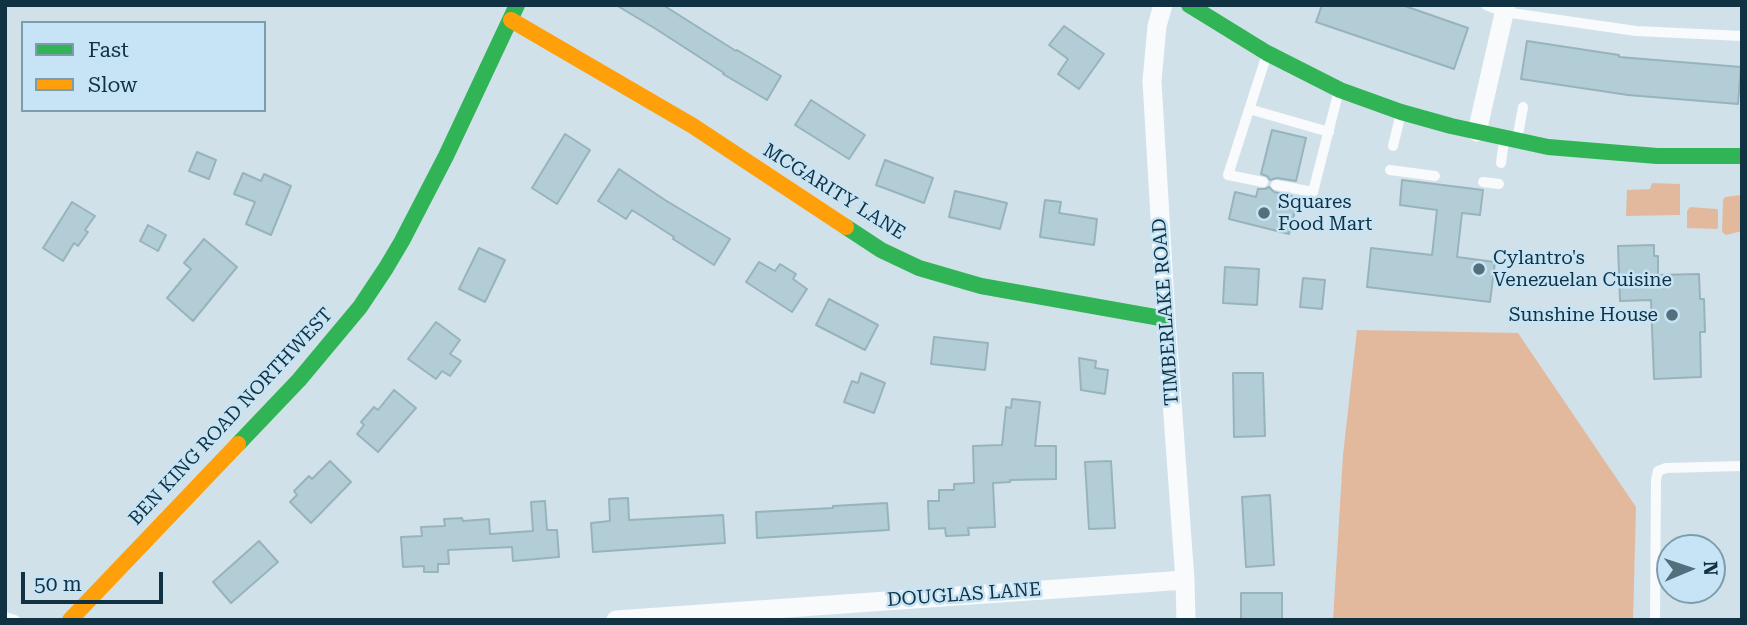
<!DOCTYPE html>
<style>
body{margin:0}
#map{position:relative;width:1747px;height:625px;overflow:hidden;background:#d0e1ea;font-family:"Roboto Serif",serif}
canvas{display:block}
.frame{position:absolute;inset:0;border:7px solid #103242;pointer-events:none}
.legend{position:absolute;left:21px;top:21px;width:245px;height:91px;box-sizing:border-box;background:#c6e4f5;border:2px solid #7d9dad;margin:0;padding:9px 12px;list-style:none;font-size:21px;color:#103242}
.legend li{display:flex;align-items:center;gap:14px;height:35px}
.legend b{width:35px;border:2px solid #7d9dad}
.north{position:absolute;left:1656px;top:534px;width:70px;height:70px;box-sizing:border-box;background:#c6e4f5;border:2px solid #7d9dad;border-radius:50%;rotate:88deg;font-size:19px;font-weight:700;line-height:28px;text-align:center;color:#103242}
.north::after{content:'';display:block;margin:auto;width:24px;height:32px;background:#536f7d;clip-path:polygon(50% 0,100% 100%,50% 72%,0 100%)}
.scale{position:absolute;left:21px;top:572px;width:142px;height:32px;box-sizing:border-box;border:4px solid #103242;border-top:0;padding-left:9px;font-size:21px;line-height:24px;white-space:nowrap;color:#103242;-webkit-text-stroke:5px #c6e4f5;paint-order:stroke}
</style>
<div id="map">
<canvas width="1747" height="625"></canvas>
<div class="frame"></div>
<ul class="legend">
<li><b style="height:9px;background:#30b455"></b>Fast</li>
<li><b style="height:9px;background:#ff9f0a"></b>Slow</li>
</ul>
<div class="north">N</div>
<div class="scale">50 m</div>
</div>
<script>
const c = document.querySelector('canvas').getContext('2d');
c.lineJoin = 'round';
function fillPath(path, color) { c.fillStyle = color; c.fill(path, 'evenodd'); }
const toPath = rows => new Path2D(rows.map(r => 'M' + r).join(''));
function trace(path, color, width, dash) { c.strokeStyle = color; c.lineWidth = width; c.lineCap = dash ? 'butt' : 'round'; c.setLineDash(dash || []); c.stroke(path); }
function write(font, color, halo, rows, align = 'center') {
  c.font = font + ' "Roboto Serif",serif'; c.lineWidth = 5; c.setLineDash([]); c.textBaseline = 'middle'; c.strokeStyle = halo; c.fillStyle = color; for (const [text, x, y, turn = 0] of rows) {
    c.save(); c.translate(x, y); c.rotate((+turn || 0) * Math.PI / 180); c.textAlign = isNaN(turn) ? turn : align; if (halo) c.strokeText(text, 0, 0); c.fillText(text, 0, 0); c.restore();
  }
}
const green = toPath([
 [1652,183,1680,184,1680,215,1626,216,1627,190,1650,189],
 [1741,195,1742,231,1726,235,1722,232,1723,200,1725,197],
 [1690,207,1717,209,1718,210,1718,227,1717,229,1687,228,1687,211],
 [1357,330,1518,333,1636,507,1633,620,1333,620,1343,455]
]);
const building = toPath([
 [616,5,663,5,736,51,737,50,781,76,767,100,723,74,724,73,656,29,616,5],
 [1322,5,1402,5,1468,28,1454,69,1316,22,1322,5],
 [1064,26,1104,54,1079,89,1058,74,1068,59,1049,45,1064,26],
 [1527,41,1619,55,1619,57,1741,67,1738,104,1628,95,1521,79,1527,41],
 [811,100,865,135,849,159,795,125,811,100],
 [1272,130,1306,138,1296,181,1277,178,1270,180,1267,176,1261,174,1272,130],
 [565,134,590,150,557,204,532,188,565,134],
 [197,152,216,160,209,179,189,171,197,152],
 [885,160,933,178,924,203,876,185,885,160],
 [619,169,665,200,730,239,714,265,673,239,674,237,632,210,626,219,598,201,619,169],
 [243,173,261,181,264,174,291,186,271,235,246,224,255,202,234,194,243,173],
 [1402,180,1483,190,1480,215,1462,213,1457,257,1495,262,1490,302,1367,287,1371,248,1432,255,1437,210,1400,205,1402,180],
 [1269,187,1274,192,1292,196,1290,205,1296,207,1289,234,1229,219,1235,192,1256,197,1258,189,1265,189,1269,187],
 [955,191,1007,203,1000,229,949,217,955,191],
 [1045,200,1061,202,1059,213,1097,219,1094,245,1040,237,1045,200],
 [72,202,95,216,85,230,88,232,78,246,74,243,63,261,43,248,72,202],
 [148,225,166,235,158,251,140,241,148,225],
 [204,239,237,267,193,321,167,298,191,269,184,263,204,239],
 [1654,245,1654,256,1658,256,1658,275,1699,274,1700,299,1704,299,1705,332,1700,332,1701,377,1654,379,1651,300,1620,301,1618,246,1654,245],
 [479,248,505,260,485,302,459,289,479,248],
 [759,262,775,271,780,264,796,274,793,279,807,289,792,312,746,282,759,262],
 [1225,267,1259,269,1257,305,1223,303,1225,267],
 [1303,278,1325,280,1322,309,1300,307,1303,278],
 [829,299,878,325,865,350,816,325,829,299],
 [436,322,460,340,450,354,461,361,450,376,442,371,436,379,408,359,436,322],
 [934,337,988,343,985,370,931,364,934,337],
 [1079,358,1096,361,1095,368,1108,370,1105,394,1081,390,1079,358],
 [861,373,885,383,874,413,844,402,852,381,858,383,861,373],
 [1233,373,1263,373,1265,436,1234,437,1233,373],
 [394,390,416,408,378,452,357,434,364,425,361,422,374,407,378,410,394,390],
 [1012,399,1040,402,1035,446,1056,446,1056,479,1010,480,1010,482,993,483,995,527,968,528,969,535,946,536,945,528,929,529,928,501,939,501,939,490,954,490,954,484,974,483,973,446,1002,445,1006,407,1011,408,1012,399],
 [330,461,351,482,311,523,290,502,297,495,294,491,309,476,312,479,330,461],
 [1111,461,1115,528,1089,529,1085,462,1111,461],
 [1270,495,1274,565,1246,567,1242,497,1270,495],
 [628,498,629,520,723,515,725,543,593,552,591,523,610,521,609,499,628,498],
 [545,501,547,530,557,530,559,557,513,561,512,547,448,550,449,564,438,564,438,572,424,572,424,566,403,567,401,537,422,536,421,527,445,526,444,519,462,518,463,521,489,519,490,534,533,531,531,502,545,501],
 [887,503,889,530,757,538,756,512,833,508,833,506,887,503],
 [259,541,278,562,231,603,213,582,259,541],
 [1241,593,1282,593,1282,620,1241,620,1241,593]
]);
const lane = toPath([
 [1486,5,1504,12,1636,31,1742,36],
 [1249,109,1329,132],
 [1517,140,1523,107],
 [1393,146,1401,113],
 [1501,163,1504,140],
 [1390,170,1435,176],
 [1263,182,1228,175,1267,54],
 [1483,182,1499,184],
 [1276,185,1313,192,1339,90],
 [5,617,15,620],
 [1655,620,1656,480,1658,471,1666,468,1742,466]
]);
const street = toPath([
 [1163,5,1157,26,1152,81,1166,319,1185,580,1186,620],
 [1477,132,1506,5],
 [616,620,1185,580]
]);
const fast = toPath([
 [1189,5,1267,53,1340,90,1401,112,1451,126,1548,147,1657,156,1742,156],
 [846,227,881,250,919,268,981,286,1166,319],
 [238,444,299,380,360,307,386,268,402,241,446,156,517,5]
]);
const slow = toPath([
 [511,20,693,126,846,227],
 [70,620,238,444]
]);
const markers = [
 [1264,213,7,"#536f7d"],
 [1479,269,7,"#536f7d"],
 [1672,315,7,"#536f7d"]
];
const streetNames = [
 ["MCGARITY LANE",834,192,32],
 ["TIMBERLAKE ROAD",1166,312,-94],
 ["BEN KING ROAD NORTHWEST",231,417,-47],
 ["DOUGLAS LANE",964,595,-4]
];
const poiNames = [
 ["Squares",1278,202],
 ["Food Mart",1278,224],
 ["Cylantro's",1493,258],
 ["Venezuelan Cuisine",1493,280],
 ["Sunshine House",1658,315,"right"]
];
fillPath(green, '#e3b99e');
fillPath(building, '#b2cdd5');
trace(building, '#97b3bb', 2);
trace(lane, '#f8fafc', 10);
trace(street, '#f8fafc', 19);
trace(fast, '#30b455', 16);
trace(slow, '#ff9f0a', 16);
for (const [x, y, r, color] of markers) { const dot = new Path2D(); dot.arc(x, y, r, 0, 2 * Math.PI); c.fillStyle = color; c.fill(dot); trace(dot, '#c6e4f5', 2.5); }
write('19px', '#103242', '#c6e4f5', streetNames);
write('19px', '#103242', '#c6e4f5', poiNames, 'left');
</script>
